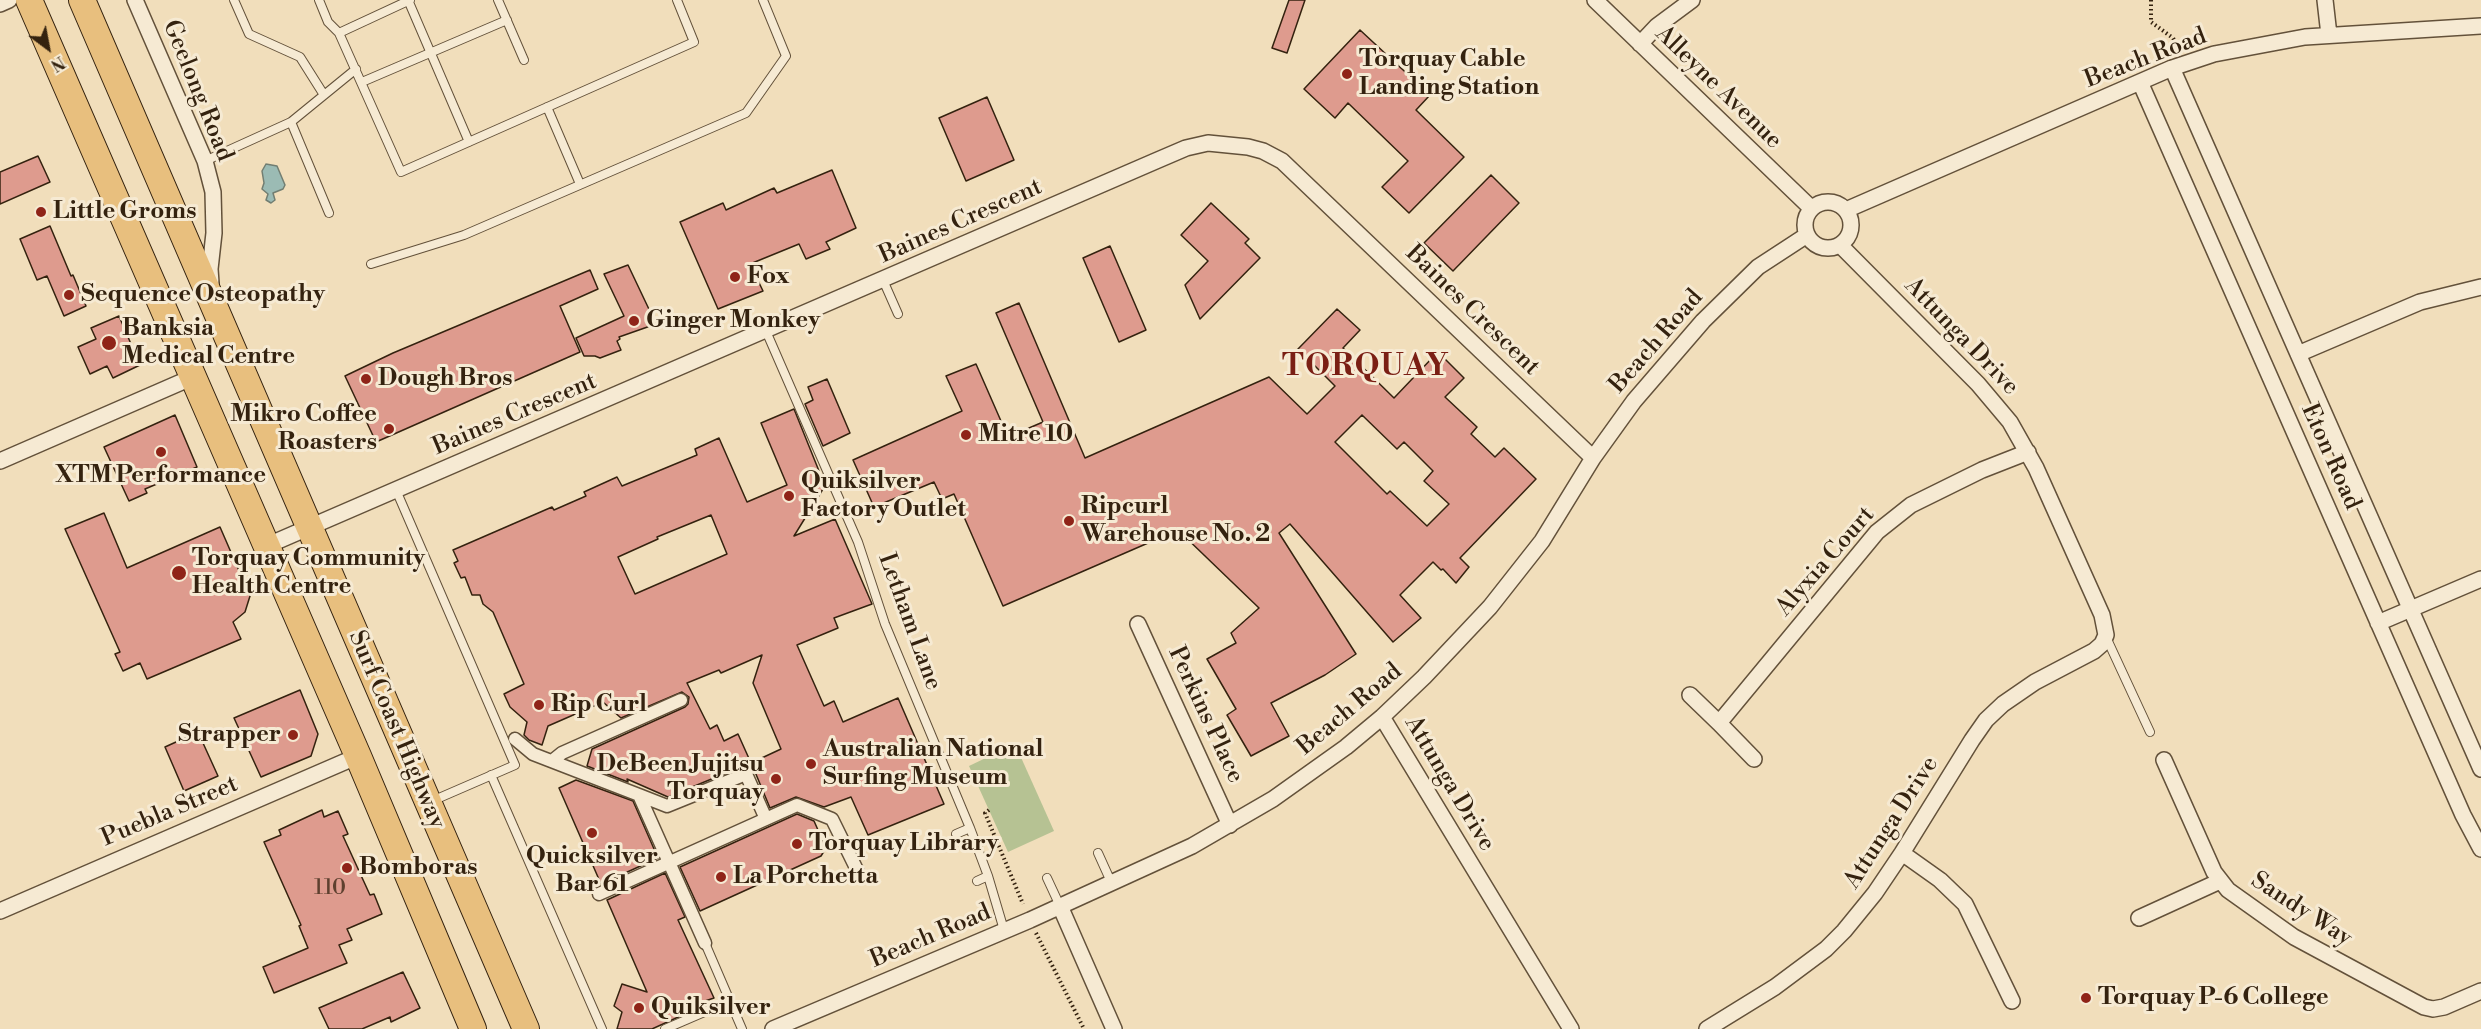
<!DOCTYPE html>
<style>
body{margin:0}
#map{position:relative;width:2481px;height:1029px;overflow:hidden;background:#f1debb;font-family:"Libre Bodoni",serif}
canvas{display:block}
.north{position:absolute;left:18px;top:18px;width:60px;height:60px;-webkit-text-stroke:4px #f6ead3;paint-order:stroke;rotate:148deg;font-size:16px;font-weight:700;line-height:24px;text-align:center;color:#34220f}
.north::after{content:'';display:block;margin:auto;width:21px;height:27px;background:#34220f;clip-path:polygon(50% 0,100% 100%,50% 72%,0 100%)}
</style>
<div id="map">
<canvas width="2481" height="1029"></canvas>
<div class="north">N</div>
</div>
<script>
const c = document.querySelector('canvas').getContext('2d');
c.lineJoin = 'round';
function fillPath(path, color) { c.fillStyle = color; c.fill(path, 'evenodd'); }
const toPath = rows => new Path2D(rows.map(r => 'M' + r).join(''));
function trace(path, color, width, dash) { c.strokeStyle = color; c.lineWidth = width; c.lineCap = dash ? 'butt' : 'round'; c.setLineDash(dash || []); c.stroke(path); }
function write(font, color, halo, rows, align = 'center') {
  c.font = font + ' "Libre Bodoni",serif'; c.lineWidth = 6; c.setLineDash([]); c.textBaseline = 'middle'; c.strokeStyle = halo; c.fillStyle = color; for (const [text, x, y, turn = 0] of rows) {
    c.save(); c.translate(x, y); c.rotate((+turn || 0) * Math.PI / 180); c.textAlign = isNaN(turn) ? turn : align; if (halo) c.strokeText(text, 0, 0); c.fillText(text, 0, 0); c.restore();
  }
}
const green = toPath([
 [1015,744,1054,831,1008,852,969,766]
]);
const water = toPath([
 [266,164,277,166,285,185,283,189,273,193,275,200,271,203,266,200,268,194,262,189,264,183,262,171,266,164]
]);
const building = toPath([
 [1289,0,1305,0,1287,53,1272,48,1289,0],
 [1360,30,1430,95,1416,110,1464,157,1409,213,1382,187,1408,161,1348,103,1335,118,1304,89,1360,30],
 [987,97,1014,160,966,181,939,118,987,97],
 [38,156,50,182,0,204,0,172,38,156],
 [832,170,856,228,826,242,830,249,806,259,799,244,750,264,763,291,718,309,680,222,723,203,726,210,774,188,777,193,832,170],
 [1491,175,1519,203,1453,271,1424,243,1491,175],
 [1211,203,1249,239,1245,243,1260,258,1200,319,1185,285,1208,261,1181,235,1211,203],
 [50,226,71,276,73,275,86,306,64,316,47,276,37,280,20,239,50,226],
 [1110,246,1146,330,1119,342,1083,258,1110,246],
 [628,265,656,324,619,337,620,339,617,341,621,350,600,358,595,356,584,356,576,338,624,316,604,274,628,265],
 [590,270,598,289,560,306,580,352,376,442,345,376,393,353,590,270],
 [1019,303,1085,458,1269,377,1307,414,1335,386,1298,349,1337,309,1360,330,1343,348,1394,398,1434,356,1437,360,1442,356,1464,378,1445,397,1477,427,1471,434,1495,457,1504,448,1536,479,1460,558,1469,567,1456,583,1443,569,1441,570,1433,562,1400,595,1421,618,1393,642,1290,524,1279,533,1356,654,1325,675,1271,703,1289,736,1251,756,1227,715,1236,709,1207,659,1236,643,1231,633,1259,608,1178,530,1003,606,954,494,942,499,934,482,874,507,853,460,962,411,946,376,976,364,1008,437,1043,422,996,313,1019,303],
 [1362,415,1397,449,1404,442,1433,471,1424,481,1449,504,1427,526,1390,491,1387,494,1335,442,1362,415],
 [119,316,140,365,113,378,107,366,90,374,78,347,96,339,91,328,119,316],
 [827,379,850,433,823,446,805,404,813,400,808,387,827,379],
 [794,409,819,471,816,472,823,489,794,536,835,519,872,604,834,618,838,628,797,645,824,706,834,701,843,722,898,698,944,804,868,835,851,797,824,807,796,797,770,808,753,767,743,766,668,797,627,779,628,782,587,766,592,749,685,707,688,704,689,697,682,692,621,718,603,702,548,726,542,745,529,740,524,735,527,722,510,707,504,694,524,684,493,612,483,604,480,595,472,595,465,577,461,578,454,563,458,561,453,550,552,507,554,510,586,496,584,492,617,477,622,486,697,455,695,449,719,438,747,502,787,485,761,423,794,409],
 [711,515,727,554,635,594,618,557,658,539,657,537,711,515],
 [762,655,753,683,781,749,751,763,738,734,724,741,717,725,710,729,687,683,719,670,721,673,762,655],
 [175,415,197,467,145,489,147,493,129,501,104,447,175,415],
 [104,513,127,568,220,527,250,596,245,612,233,622,241,639,147,679,140,663,123,671,115,654,120,652,65,529,104,513],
 [300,690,318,734,311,756,261,777,234,718,300,690],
 [198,732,218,776,184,791,165,747,198,732],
 [576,780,633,801,658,858,601,884,559,788,576,780],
 [322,810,324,817,338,811,348,834,343,836,370,895,374,894,382,914,347,929,352,940,339,945,347,963,274,993,263,967,308,948,299,926,301,925,264,842,281,835,279,830,322,810],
 [797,814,814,821,826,848,821,856,700,911,680,867,797,814],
 [665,873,685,917,678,920,714,998,705,1001,707,1004,652,1029,617,1029,622,1012,614,1006,622,984,647,992,607,900,665,873],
 [403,972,420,1008,391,1022,390,1017,362,1029,329,1029,319,1008,403,972]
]);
const path = toPath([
 [2151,0,2151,22,2173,38,2180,50],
 [989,810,985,813,1023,904],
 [1036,933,1084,1029]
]);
const service = toPath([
 [234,0,249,34,300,57,324,95],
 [319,0,328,22,339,33,401,172,694,42,677,0],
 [408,0,469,142],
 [498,0,524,60],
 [339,33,410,0],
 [362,82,507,20],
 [547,107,580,184],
 [291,122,329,213],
 [205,161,291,122,356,69],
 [371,264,464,235,746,113,786,56,763,0],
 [883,280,898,314],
 [766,331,858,542,885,624,970,828,988,876,1004,930],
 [396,490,515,765,432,801],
 [2106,637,2150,732],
 [491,775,602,1029],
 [956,834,970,828],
 [1098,853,1112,884],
 [1047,878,1060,906],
 [977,881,988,876],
 [705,943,742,1029],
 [665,1029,730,1001]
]);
const pedestrian = toPath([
 [515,739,533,754,639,795,705,943],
 [552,761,562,753,681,700],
 [639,795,667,806,746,774,766,819],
 [599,894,797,805,832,819,860,876]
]);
const minor = toPath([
 [135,0,205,161,213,192,214,233,210,269,211,283],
 [1595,0,1811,208],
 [2325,0,2329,35],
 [0,4,9,0],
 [1640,44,1657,26,1692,0],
 [2172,68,2481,769],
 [2140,82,2463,815,2481,849],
 '1805 225a23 23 0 1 1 46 0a23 23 0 1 1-46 0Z',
 [1846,210,2172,68,2214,54,2305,37,2481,26],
 [2298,354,2420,302,2481,287],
 [0,461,193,377],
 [266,546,1158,160,1186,148,1208,143,1248,147,1263,151,1282,161,1593,458],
 [2378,623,2481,579],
 [1138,624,1230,825],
 [1690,695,1719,723],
 [1382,717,1571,1029],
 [1754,759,1719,723,1877,532,1911,505,1982,470,2028,452],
 [2164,760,2214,872,2228,890,2294,937,2424,1007,2433,1009,2444,1007,2481,991],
 [1902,853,1940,880,1965,904,2012,1001],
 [1060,906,1114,1029],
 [0,911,358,756],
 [2139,918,2220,881],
 [773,1029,1030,920,1192,846,1273,799,1346,747,1382,717,1424,677,1490,607,1542,541,1593,458,1634,401,1703,321,1758,267,1807,235],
 [1707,1029,1775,987,1826,949,1844,931,1875,893,1902,853,1972,740,1986,720,2003,704,2035,682,2094,651,2102,644,2106,635,2102,615,2036,468,2010,422,1978,384,1840,245]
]);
const primary = toPath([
 [29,0,358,756,473,1029],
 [82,0,526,1029]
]);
const markers = [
 [1347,74,6,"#8f2418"],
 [41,212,6,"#8f2418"],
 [735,277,6,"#8f2418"],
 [69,295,6,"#8f2418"],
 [634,321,6,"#8f2418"],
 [109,343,8,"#8f2418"],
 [366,379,6,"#8f2418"],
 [389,429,6,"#8f2418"],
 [966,435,6,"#8f2418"],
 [161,452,6,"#8f2418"],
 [789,496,6,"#8f2418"],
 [1069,521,6,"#8f2418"],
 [179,573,8,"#8f2418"],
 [539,705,6,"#8f2418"],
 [293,735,6,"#8f2418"],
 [811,764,6,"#8f2418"],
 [776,779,6,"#8f2418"],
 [592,833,6,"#8f2418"],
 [797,844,6,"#8f2418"],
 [347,868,6,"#8f2418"],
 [721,877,6,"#8f2418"],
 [2086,998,6,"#8f2418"],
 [639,1008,6,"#8f2418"]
];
const numberNames = [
 ["110",330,889]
];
const streetNames = [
 ["Beach Road",2146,59,-21],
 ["Alleyne Avenue",1718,88,44],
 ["Geelong Road",197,91,68],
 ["Baines Crescent",961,222,-24],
 ["Baines Crescent",1472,311,44],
 ["Attunga Drive",1961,337,46],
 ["Beach Road",1657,342,-49],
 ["Baines Crescent",515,415,-23],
 ["Eton Road",2330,457,66],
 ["Alyxia Court",1826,562,-49],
 ["Letham Lane",909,622,70],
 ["Beach Road",1350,710,-40],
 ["Perkins Place",1205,715,65],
 ["Surf Coast Highway",396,730,67],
 ["Attunga Drive",1449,784,59],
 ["Puebla Street",170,812,-23],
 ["Attunga Drive",1892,823,-57],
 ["Sandy Way",2301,910,33],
 ["Beach Road",931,937,-23]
];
const poiNames = [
 ["Torquay Cable",1359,60],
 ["Landing Station",1359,88],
 ["Little Groms",53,212],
 ["Fox",747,277],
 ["Sequence Osteopathy",81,295],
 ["Ginger Monkey",646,321],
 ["Banksia",122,329],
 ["Medical Centre",122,357],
 ["Dough Bros",378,379],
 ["Mikro Coffee",377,415,"right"],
 ["Roasters",377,443,"right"],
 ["Mitre 10",978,435],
 ["XTM Performance",161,476,"center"],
 ["Quiksilver",801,482],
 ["Factory Outlet",801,510],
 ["Ripcurl",1081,507],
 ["Warehouse No. 2",1081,535],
 ["Torquay Community",192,559],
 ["Health Centre",192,587],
 ["Rip Curl",551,705],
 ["Strapper",281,735,"right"],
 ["Australian National",823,750],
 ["Surfing Museum",823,778],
 ["DeBeen Jujitsu",764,765,"right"],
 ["Torquay",764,793,"right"],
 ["Torquay Library",809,844],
 ["Quicksilver",592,857,"center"],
 ["Bar 61",592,885,"center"],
 ["Bomboras",359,868],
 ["La Porchetta",733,877],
 ["Torquay P-6 College",2098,998],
 ["Quiksilver",651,1008]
];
const districtNames = [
 ["TORQUAY",1366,368]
];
fillPath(green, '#b6c293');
fillPath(water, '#9bbbb4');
trace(water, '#727e72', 1.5);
fillPath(building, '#de9b8e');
trace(building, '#34220f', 1.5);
trace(service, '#63513a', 10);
trace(pedestrian, '#63513a', 15);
trace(minor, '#63513a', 18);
trace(primary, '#34220f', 28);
trace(path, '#34220f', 4, [1.5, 3]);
trace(service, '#f6ead3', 8);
trace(pedestrian, '#f6ead3', 12);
trace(minor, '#f6ead3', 15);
trace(primary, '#e8bf7e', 26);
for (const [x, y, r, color] of markers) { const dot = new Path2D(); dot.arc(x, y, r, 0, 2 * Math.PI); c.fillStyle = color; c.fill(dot); trace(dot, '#f6ead3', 2); }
write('21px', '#5e402f', null, numberNames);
write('24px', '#34220f', '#f6ead3', streetNames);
write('bold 24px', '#34220f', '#f6ead3', poiNames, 'left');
c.letterSpacing = '1.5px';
write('bold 30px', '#7a1f14', '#f6ead3', districtNames);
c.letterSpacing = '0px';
</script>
